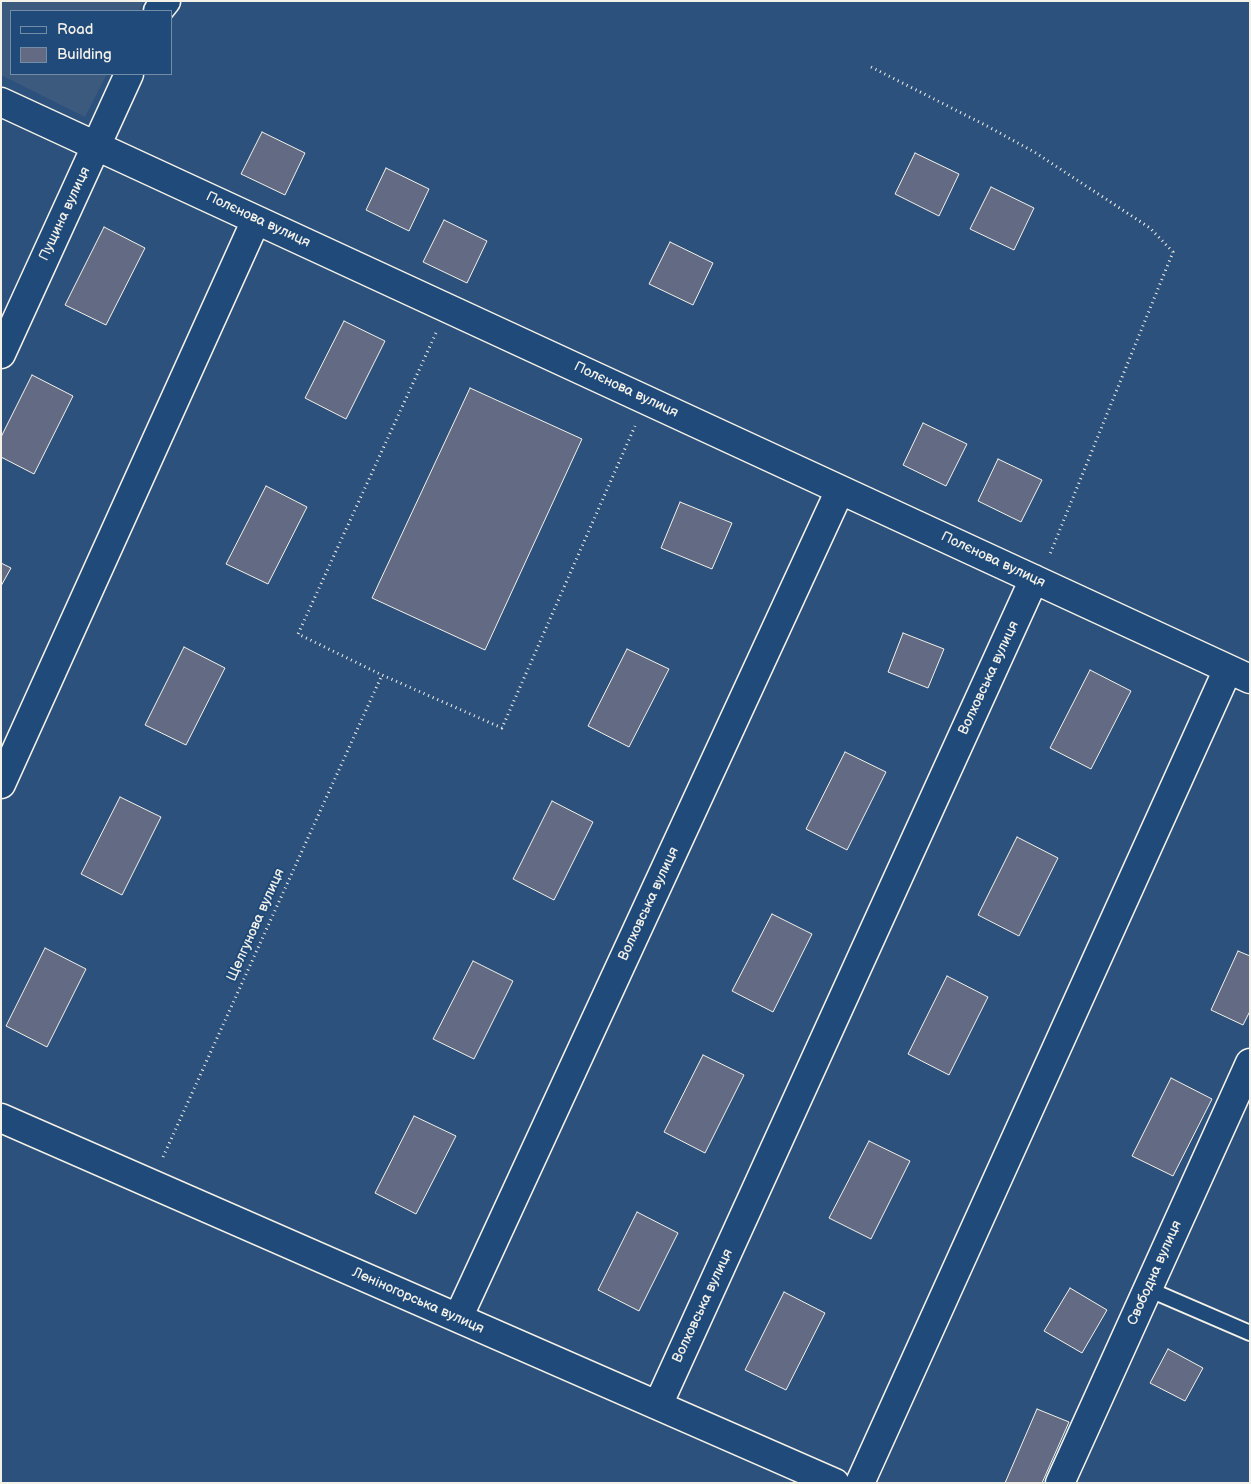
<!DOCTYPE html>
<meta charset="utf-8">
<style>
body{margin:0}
#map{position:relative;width:1251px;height:1484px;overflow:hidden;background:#2c517c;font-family:"Balsamiq Sans",sans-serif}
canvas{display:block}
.frame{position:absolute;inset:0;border:2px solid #f4f1e8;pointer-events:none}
.legend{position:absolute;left:10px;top:10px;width:162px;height:65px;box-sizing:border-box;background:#1f4a7a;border:1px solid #748da6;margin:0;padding:6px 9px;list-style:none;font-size:15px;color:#f4f1e8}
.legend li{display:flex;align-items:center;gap:10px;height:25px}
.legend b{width:25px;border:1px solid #748da6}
</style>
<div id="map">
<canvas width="1251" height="1484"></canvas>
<div class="frame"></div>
<ul class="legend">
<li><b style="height:6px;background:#1f4a7a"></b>Road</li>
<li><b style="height:14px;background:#626b83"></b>Building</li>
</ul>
</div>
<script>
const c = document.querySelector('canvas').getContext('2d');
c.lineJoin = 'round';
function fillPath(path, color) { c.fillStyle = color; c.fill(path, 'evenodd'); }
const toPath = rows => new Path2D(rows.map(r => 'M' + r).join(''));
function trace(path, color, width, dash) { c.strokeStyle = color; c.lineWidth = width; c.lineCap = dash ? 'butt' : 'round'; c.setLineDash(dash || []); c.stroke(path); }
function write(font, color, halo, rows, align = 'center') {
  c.font = font + ' "Balsamiq Sans",sans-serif'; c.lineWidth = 4; c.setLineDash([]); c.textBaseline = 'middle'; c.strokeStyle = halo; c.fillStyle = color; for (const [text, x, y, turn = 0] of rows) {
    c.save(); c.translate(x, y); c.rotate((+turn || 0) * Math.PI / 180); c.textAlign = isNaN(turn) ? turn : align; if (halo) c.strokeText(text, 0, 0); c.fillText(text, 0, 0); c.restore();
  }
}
const built = toPath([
 [1,1,144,1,139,11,11,11,11,74,107,74,85,117,1,75]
]);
const building = toPath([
 [262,132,305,153,285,195,241,174,262,132],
 [915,153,959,174,939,216,895,194,915,153],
 [386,168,429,189,409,231,366,210,386,168],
 [991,187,1034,208,1014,250,970,229,991,187],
 [444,220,487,241,467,283,423,262,444,220],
 [104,227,145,248,106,325,65,305,104,227],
 [670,242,713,263,693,305,649,284,670,242],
 [344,321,385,341,346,419,305,398,344,321],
 [32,375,73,396,34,474,1,457,1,437,32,375],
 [470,388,582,439,485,650,372,598,470,388],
 [923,423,967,444,946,486,903,465,923,423],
 [998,459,1042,480,1021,522,978,501,998,459],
 [266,486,307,507,268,584,226,564,266,486],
 [680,502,732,523,712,569,661,548,680,502],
 [1,563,11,568,1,586,1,563],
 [903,633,944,649,928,688,888,672,903,633],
 [184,647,225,668,186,745,145,725,184,647],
 [627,649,669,669,629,747,588,726,627,649],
 [1090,670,1131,691,1091,769,1050,748,1090,670],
 [845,752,886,772,847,850,806,829,845,752],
 [120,797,161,817,122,895,81,874,120,797],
 [552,801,593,822,554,900,513,879,552,801],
 [1017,837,1058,858,1019,936,978,915,1017,837],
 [772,914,812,934,773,1012,732,991,772,914],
 [45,948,86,969,47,1047,6,1026,45,948],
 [1238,951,1250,956,1250,1011,1243,1025,1211,1010,1238,951],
 [473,961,513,981,474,1059,433,1039,473,961],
 [947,976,988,997,949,1075,908,1054,947,976],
 [703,1055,744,1075,705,1153,664,1132,703,1055],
 [1171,1078,1212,1099,1173,1176,1132,1156,1171,1078],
 [414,1116,456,1136,416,1214,375,1193,414,1116],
 [869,1141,910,1161,871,1239,829,1218,869,1141],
 [637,1212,678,1233,639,1311,598,1290,637,1212],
 [1070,1288,1107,1310,1082,1353,1044,1331,1070,1288],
 [784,1292,825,1313,786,1390,745,1370,784,1292],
 [1168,1349,1203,1368,1185,1401,1150,1383,1168,1349],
 [1037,1409,1069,1422,1042,1483,1005,1483,1037,1409]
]);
const path = toPath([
 [871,67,987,126,1036,153,1150,228,1173,252,1050,554],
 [436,333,298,634,382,675,502,728,635,426],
 [163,1157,382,675]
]);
const lane = toPath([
 [1148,1289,1250,1333]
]);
const street = toPath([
 [158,11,166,1],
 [1,102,1250,679],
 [1,354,129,74],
 [1,784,256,220],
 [1,1118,835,1483],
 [458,1318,840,490],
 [658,1405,1034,579],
 [860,1483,1228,669],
 [1060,1483,1250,1063]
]);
const streetNames = [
 ["Пущина вулиця",65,214,-65],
 ["Полєнова вулиця",258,220,25],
 ["Полєнова вулиця",626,390,25],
 ["Полєнова вулиця",993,560,25],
 ["Волховська вулиця",989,678,-65],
 ["Волховська вулиця",649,904,-65],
 ["Щелгунова вулиця",256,925,-66],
 ["Свободна вулиця",1155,1273,-66],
 ["Леніногорська вулиця",418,1301,24],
 ["Волховська вулиця",703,1306,-65]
];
fillPath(built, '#3c597e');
fillPath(building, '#626b83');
trace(building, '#f4f1e8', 1);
trace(lane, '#f4f1e8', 18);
trace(street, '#f4f1e8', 31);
trace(path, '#f4f1e8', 3, [1, 4]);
trace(lane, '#1f4a7a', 14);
trace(street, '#1f4a7a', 28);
write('14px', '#f4f1e8', '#1f4a7a', streetNames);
</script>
